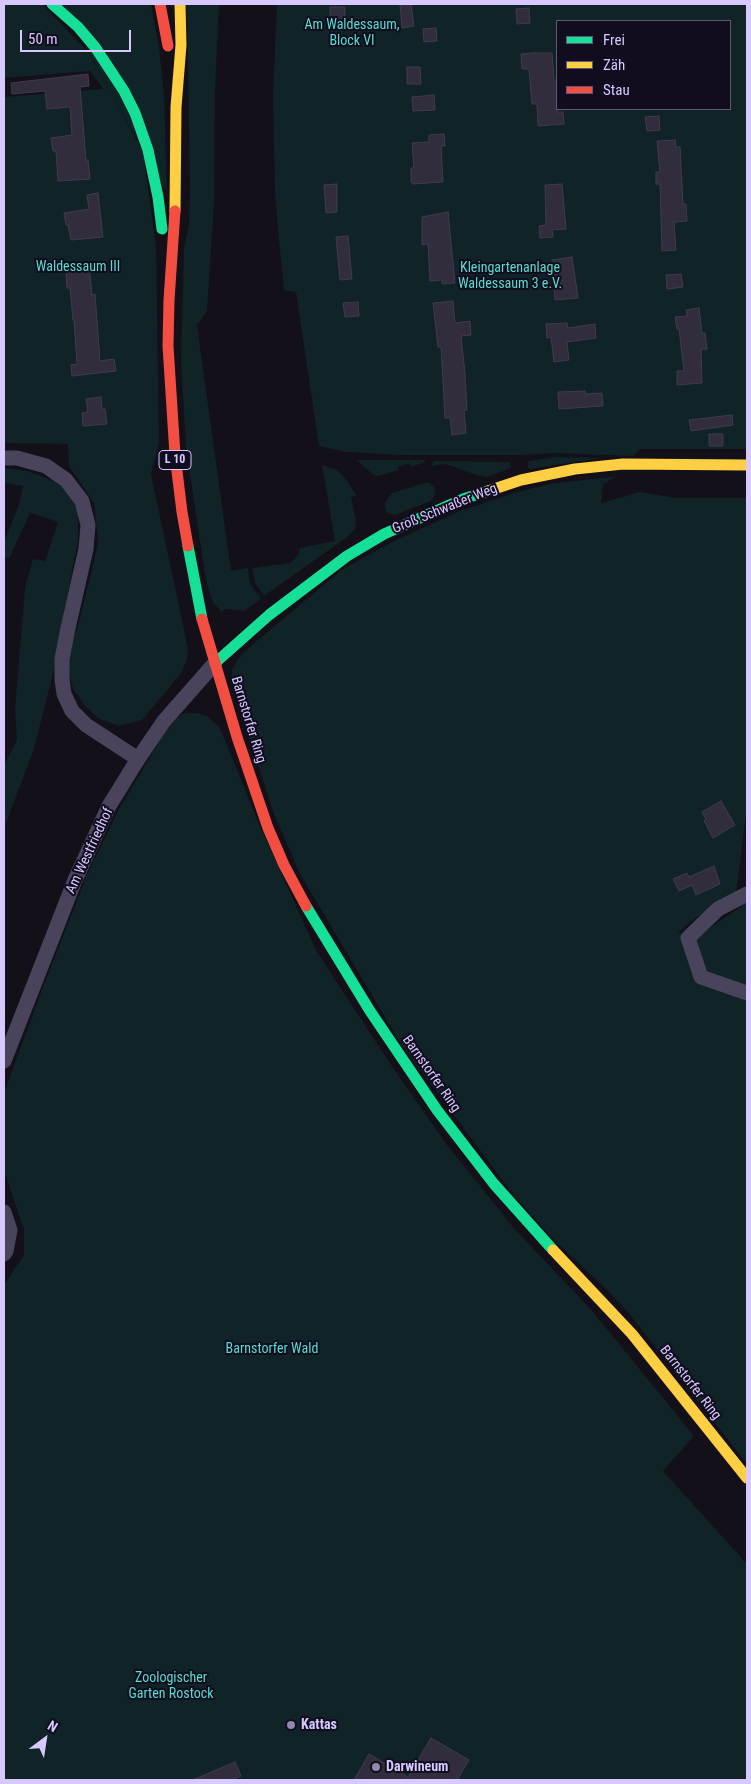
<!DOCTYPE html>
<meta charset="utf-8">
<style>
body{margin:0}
#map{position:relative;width:751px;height:1784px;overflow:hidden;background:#13101a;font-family:"Roboto Condensed",sans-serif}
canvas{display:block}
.frame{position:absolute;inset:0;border:5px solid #d7c9ff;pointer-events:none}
.legend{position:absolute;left:556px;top:20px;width:175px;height:90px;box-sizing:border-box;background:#110c1e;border:1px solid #605878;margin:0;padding:6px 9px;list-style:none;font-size:15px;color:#d7c9ff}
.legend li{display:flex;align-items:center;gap:10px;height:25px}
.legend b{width:25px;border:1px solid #605878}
.north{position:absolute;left:20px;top:1714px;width:50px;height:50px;-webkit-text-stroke:4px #110c1e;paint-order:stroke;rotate:31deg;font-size:14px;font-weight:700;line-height:20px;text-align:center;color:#d7c9ff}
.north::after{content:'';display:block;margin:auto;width:18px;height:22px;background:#d7c9ff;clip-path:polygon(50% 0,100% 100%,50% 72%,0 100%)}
.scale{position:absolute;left:20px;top:30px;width:111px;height:22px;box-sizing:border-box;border:2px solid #d7c9ff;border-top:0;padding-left:6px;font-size:15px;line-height:18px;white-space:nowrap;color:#d7c9ff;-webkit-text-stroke:4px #110c1e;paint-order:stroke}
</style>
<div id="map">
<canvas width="751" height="1784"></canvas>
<div class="frame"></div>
<ul class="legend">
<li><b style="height:6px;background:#16e098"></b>Frei</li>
<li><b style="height:6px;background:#ffcf43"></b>Zäh</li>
<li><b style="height:6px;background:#f24e42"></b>Stau</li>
</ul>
<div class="north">N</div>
<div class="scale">50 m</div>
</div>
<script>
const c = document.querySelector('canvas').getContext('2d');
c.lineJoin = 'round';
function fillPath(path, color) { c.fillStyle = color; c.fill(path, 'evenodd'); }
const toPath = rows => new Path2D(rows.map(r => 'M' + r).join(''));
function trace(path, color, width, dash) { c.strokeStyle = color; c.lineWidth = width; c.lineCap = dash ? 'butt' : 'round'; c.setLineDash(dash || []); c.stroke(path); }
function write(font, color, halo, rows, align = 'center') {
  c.font = font + ' "Roboto Condensed",sans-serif'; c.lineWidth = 4; c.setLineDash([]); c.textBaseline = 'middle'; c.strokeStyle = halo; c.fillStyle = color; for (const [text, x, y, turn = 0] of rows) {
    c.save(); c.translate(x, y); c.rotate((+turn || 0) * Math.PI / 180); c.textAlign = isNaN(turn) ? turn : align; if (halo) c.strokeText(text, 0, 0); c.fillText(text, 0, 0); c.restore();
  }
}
const green = toPath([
 [4,4,42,4,91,55,143,152,156,246,159,444,151,474,188,649,187,660,181,673,142,720,119,726,98,718,85,706,73,688,67,669,69,646,77,630,94,562,98,541,94,503,69,466,68,444,4,443,4,97,103,89,90,71,4,78],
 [62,4,151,4,159,47,164,95,167,193],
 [187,4,219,4,215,89,214,202,207,311,197,325,231,571,248,568,250,584,261,599,244,611,225,609,221,612,213,602,210,594,205,575,186,447,181,360,184,247,189,226,190,190],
 [277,4,747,4,747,449,640,449,633,456,556,453,522,455,403,455,347,452,319,446,296,292,284,290,279,241,275,192,273,95],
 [557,21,730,21,730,109,557,109],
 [557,457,601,458,530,469,527,466,529,461],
 [357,460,425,460,425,462,411,467,409,463,398,467,399,470,378,476,372,474],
 [434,461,510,462,511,468,487,477,476,475,446,464,431,466],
 [322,465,337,470,345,478,354,491,356,496,351,497,356,520,355,528,350,535,264,596,255,583,252,568,291,563,298,555,300,548,335,541],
 [4,468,27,471,52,480,68,491,78,510,78,540,52,678,33,752,6,823,4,823,4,765,17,740,15,709,25,587,33,559,45,561,58,522,30,513,9,559,4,557,4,542,19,505,23,486,4,483],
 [618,476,603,484,601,503,639,492,676,498,747,498,747,806,736,895,716,905,694,919,678,933,700,935,747,902,747,1464,627,1311,605,1288,555,1241,512,1193,401,1044,300,874,274,814,231,683,232,670,238,659,247,649,343,569,392,542,460,511,514,493,549,484],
 [428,482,433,485,435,489,434,496,431,501,395,515,387,513,385,508,385,502,392,493],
 [188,713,197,713,207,716,220,728,259,824,316,950,385,1056,444,1141,513,1227,594,1313,694,1436,663,1471,747,1564,747,1780,4,1780,4,1285,24,1255,24,1230,4,1170,4,1093,43,987,87,875,119,809,162,737,176,719,182,714]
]);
const building = toPath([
 [400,4,411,4,414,26,402,28,400,4],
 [330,7,345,7,345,25,330,25,330,7],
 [529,8,530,23,517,24,516,9,529,8],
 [436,28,437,41,424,42,423,29,436,28],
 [533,53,552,53,554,80,557,80,557,112,563,112,564,124,538,126,537,104,532,104,529,69,522,69,521,54,533,53],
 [407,67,420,67,421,84,407,84,407,67],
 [88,74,89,86,80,87,86,160,88,160,90,179,58,181,56,151,53,151,51,138,72,135,70,107,47,109,45,91,12,94,11,83,88,74],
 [434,95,435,110,413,111,412,97,434,95],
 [659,116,660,130,647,131,645,117,659,116],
 [444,134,445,146,441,146,443,182,413,184,411,182,411,168,414,168,412,143,429,142,429,135,444,134],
 [675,140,676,147,680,147,683,204,686,204,687,221,674,222,676,250,662,251,660,184,656,184,656,172,660,172,657,141,675,140],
 [337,184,337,212,326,213,324,185,337,184],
 [562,184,566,229,552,230,553,237,540,238,539,226,546,225,545,185,562,184],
 [98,193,103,237,71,240,68,225,66,225,64,213,89,209,87,195,98,193],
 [448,212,455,283,442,284,442,280,430,281,428,244,422,245,422,217,448,212],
 [348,236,352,279,340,280,336,237,348,236],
 [572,257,578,298,555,300,552,260,572,257],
 [89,264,92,295,95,294,100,361,114,359,116,371,72,376,71,365,77,364,74,320,73,320,70,288,67,288,66,272,76,272,75,265,89,264],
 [681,274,683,287,667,289,666,275,681,274],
 [453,301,455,323,470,321,471,335,461,336,465,374,467,410,464,410,466,433,452,435,450,418,445,418,441,347,438,347,433,303,453,301],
 [358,302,359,316,345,317,343,303,358,302],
 [699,308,702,333,705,333,707,349,701,349,702,383,677,385,677,371,684,371,679,329,677,329,675,317,687,316,686,310,699,308],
 [567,323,568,328,595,324,596,338,567,342,569,360,554,362,551,337,547,338,546,324,567,323],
 [585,391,586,394,602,393,603,406,559,409,558,392,585,391],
 [101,397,102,409,105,409,107,424,83,426,82,413,88,412,86,399,101,397],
 [732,415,733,425,691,431,689,420,732,415],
 [709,434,723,434,723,446,709,446,709,434],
 [721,801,735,825,713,838,704,821,706,819,702,812,721,801],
 [714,866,720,884,696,895,692,885,679,891,673,879,687,873,689,877,714,866],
 [431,1738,469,1760,457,1780,354,1780,369,1754,408,1777,431,1738],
 [235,1762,241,1776,231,1780,193,1780,235,1762]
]);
const street = toPath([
 [4,458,17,458,46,466,66,480,82,501,88,525,86,549,68,628,62,659,62,679,64,694,72,711,86,725,138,759],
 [747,894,718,909,688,938,701,977,747,993],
 [4,1061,75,880,109,806,138,759,164,721,215,663],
 [4,1212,10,1230,6,1251,4,1254]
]);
const fast = toPath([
 [52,4,78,27,95,47,124,91,135,113,148,150,158,197,162,229],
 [188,546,202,619],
 [215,663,269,615,347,556,384,534,463,499,488,491],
 [306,906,370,1011,437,1110,494,1184,553,1250]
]);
const slow = toPath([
 [175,211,176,107,181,45,180,4],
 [488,491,521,480,575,469,623,464,747,465],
 [553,1250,632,1334,747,1478]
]);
const jam = toPath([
 [160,4,168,46],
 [175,211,169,300,168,346,175,455,182,512,188,546],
 [202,619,237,737,268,828,284,865,306,906]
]);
const markers = [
 [291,1725,5,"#9288af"],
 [376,1767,5,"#9288af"]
];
const shields = [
 [175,460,32]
];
const shieldNames = [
 ["L 10",175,460]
];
const parkNames = [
 ["Am Waldessaum,",352,25],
 ["Block VI",352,41],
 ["Waldessaum III",78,267],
 ["Kleingartenanlage",510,268],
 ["Waldessaum 3 e.V.",510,284],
 ["Barnstorfer Wald",272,1349],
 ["Zoologischer",171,1678],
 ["Garten Rostock",171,1694]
];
const streetNames = [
 ["Groß Schwaßer Weg",445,509,-22],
 ["Barnstorfer Ring",248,720,73],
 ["Am Westfriedhof",90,851,-65],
 ["Barnstorfer Ring",431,1074,55],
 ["Barnstorfer Ring",690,1383,52]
];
const poiNames = [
 ["Kattas",301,1725],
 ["Darwineum",386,1767]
];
fillPath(green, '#102326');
fillPath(building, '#312d3d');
trace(building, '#413a4f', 1);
trace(street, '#49445b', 15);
trace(fast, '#16e098', 11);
trace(slow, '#ffcf43', 11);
trace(jam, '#f24e42', 11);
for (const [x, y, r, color] of markers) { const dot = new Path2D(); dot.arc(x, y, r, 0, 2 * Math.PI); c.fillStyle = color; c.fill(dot); trace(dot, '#110c1e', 2); }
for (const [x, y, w] of shields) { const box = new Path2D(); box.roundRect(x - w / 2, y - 9.5, w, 19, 4); c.fillStyle = '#110c1e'; c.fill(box); trace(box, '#d7c9ff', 1); }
write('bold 12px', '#d7c9ff', null, shieldNames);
write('14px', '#55dfd0', '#110c1e', parkNames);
write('14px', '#d7c9ff', '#110c1e', streetNames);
write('bold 14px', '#d7c9ff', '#110c1e', poiNames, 'left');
</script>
